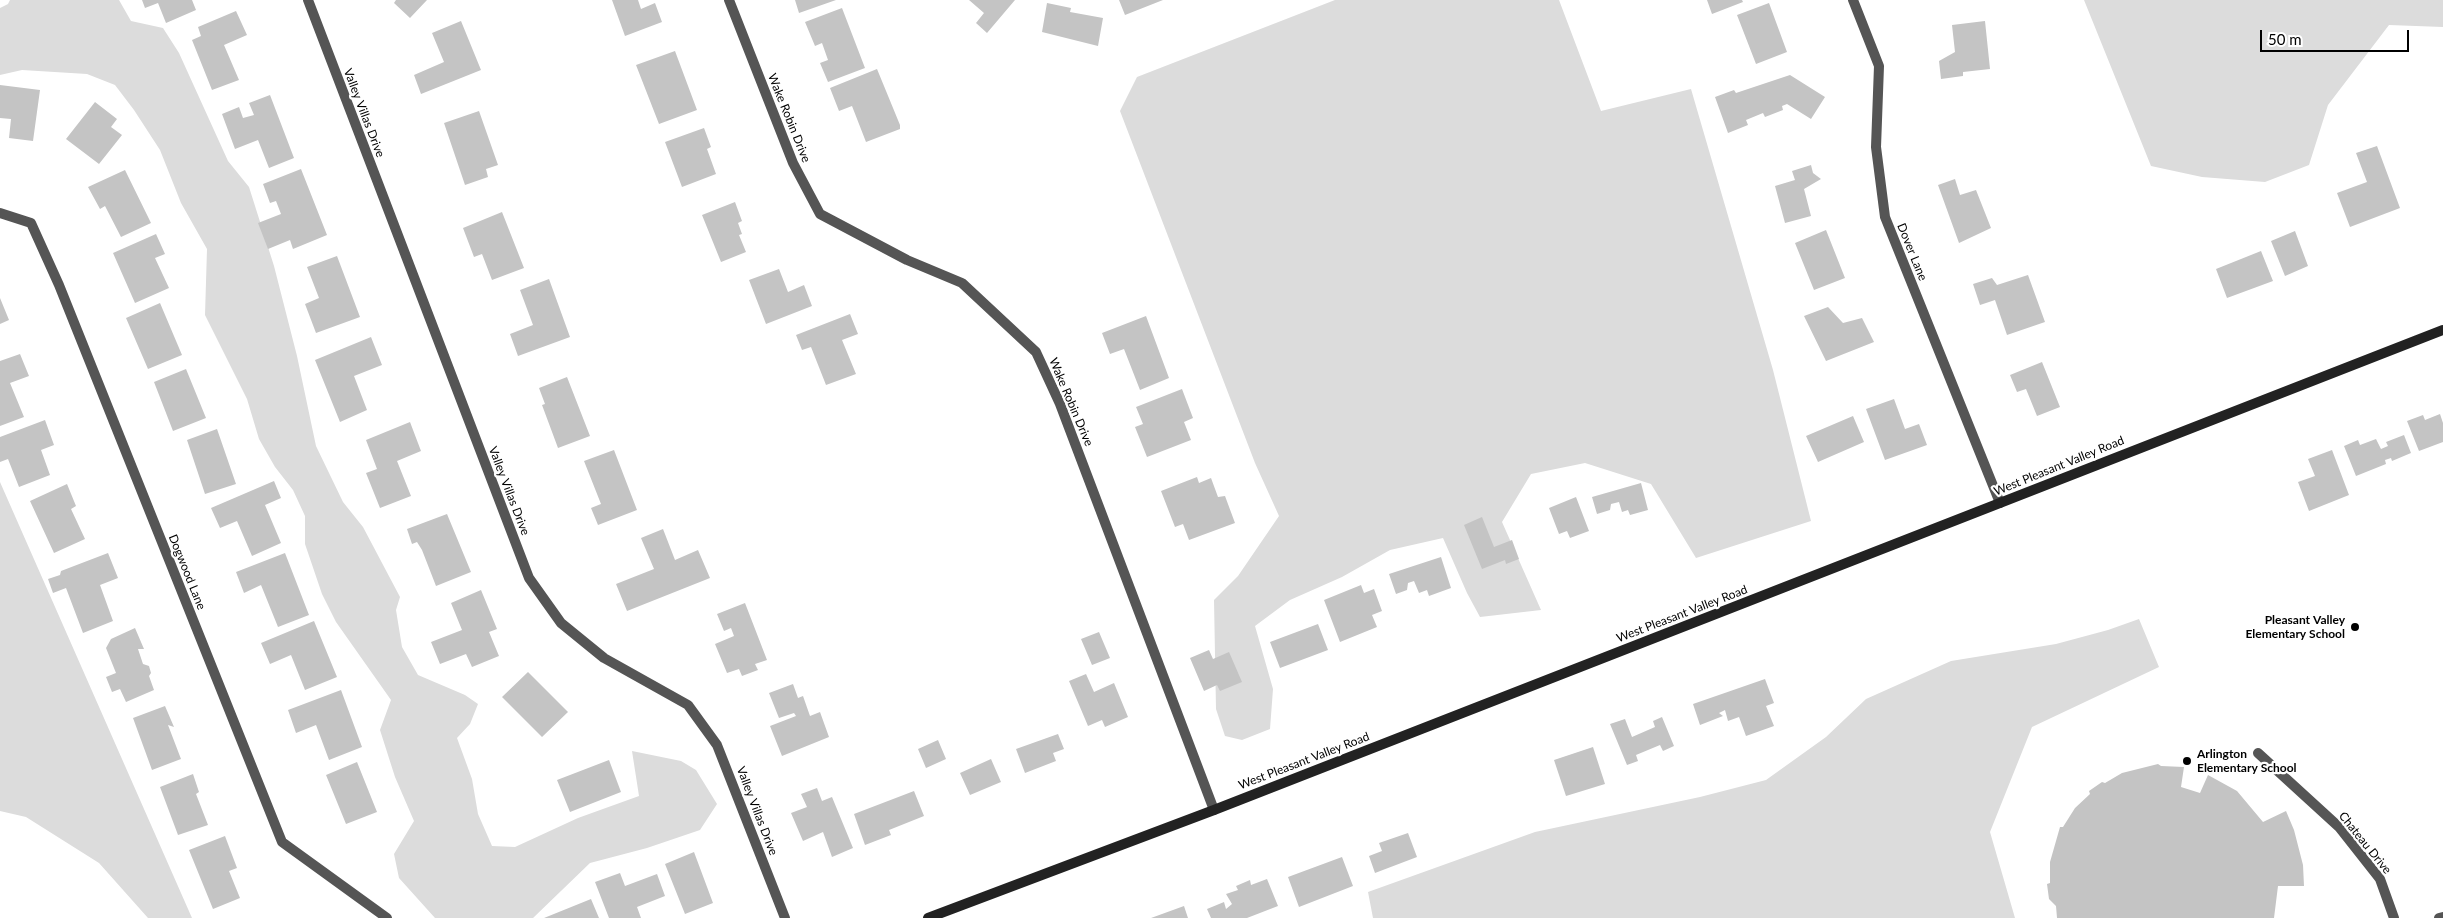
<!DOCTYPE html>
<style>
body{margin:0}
#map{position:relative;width:2443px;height:918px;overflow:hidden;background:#fff;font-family:Lato,sans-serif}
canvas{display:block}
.scale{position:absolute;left:2260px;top:30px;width:149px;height:22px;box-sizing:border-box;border:2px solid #000;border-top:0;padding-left:6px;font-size:15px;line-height:18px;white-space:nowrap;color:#000;-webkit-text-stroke:4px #fff;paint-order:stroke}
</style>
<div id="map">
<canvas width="2443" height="918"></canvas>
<div class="scale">50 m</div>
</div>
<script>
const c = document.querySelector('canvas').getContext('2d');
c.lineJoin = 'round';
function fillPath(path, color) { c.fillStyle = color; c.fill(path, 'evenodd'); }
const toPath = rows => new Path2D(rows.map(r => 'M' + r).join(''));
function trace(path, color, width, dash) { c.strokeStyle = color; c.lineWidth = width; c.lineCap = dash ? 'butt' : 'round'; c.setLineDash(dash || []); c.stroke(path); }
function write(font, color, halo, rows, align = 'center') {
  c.font = font + ' Lato,sans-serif'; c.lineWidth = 4.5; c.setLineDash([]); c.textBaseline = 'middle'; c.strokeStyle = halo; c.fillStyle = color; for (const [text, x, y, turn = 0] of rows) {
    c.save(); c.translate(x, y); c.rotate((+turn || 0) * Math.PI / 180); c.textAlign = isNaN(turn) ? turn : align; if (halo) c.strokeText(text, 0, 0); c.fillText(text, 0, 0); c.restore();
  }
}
const green = toPath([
 [10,0,119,0,131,21,163,28,179,53,228,161,249,187,274,266,297,356,316,446,343,502,363,527,400,597,396,610,402,647,418,675,465,695,478,704,470,724,457,738,472,779,478,814,492,846,515,847,578,818,639,796,632,751,681,761,696,770,717,804,700,830,647,848,590,863,533,918,435,918,399,878,394,854,414,821,395,777,380,730,391,700,336,622,322,594,305,544,305,516,293,490,275,467,259,439,247,399,205,315,207,249,181,203,160,150,134,110,115,85,87,74,22,70,0,75,0,8,8,4],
 [1335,0,1559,0,1601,111,1691,89,1773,370,1811,521,1696,558,1651,484,1585,463,1531,474,1502,522,1541,610,1480,617,1467,593,1443,538,1390,550,1342,577,1290,600,1255,626,1273,689,1270,729,1242,740,1225,736,1216,709,1214,600,1238,576,1279,516,1255,463,1120,111,1137,77],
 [2084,0,2443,0,2443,27,2389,25,2328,105,2309,165,2265,182,2202,177,2151,166],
 [0,482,192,918,148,918,99,863,26,817,0,811],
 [2139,619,2159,667,2032,727,1990,832,2015,918,1373,918,1368,892,1535,832,1700,797,1766,780,1826,737,1866,699,1951,661,2056,644,2108,630]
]);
const building = toPath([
 [142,0,192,0,196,10,166,23,158,3,145,8],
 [396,0,427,0,410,18,394,3],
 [612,0,638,0,641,9,655,3,662,22,625,36],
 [795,0,836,0,799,13],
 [969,0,1015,0,987,33,976,23,984,13],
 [1119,0,1163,0,1125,15],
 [1707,0,1742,0,1743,2,1712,14],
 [1047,3,1071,8,1070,12,1103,18,1098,46,1042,32],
 [1769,3,1787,52,1756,64,1737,15],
 [842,8,865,68,828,82,820,63,828,60,822,43,815,46,805,22],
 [236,11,247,35,224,45,239,80,212,90,192,40,201,36,198,27],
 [461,21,481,70,421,94,414,75,444,62,432,33],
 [1985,21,1990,69,1963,72,1963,76,1941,79,1939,61,1955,52,1952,25],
 [675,51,697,110,659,124,636,65],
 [877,69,900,125,900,129,866,142,852,106,839,111,830,88],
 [1790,75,1825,97,1811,119,1787,104,1782,106,1783,110,1765,117,1763,113,1746,120,1748,125,1728,133,1715,97,1734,90,1736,93],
 [0,85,40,90,33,141,9,138,11,119,0,118],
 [270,95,294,158,269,168,258,140,235,149,222,114,239,107,243,118,254,115,249,103],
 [95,102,117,119,111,127,122,135,99,164,66,139],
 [479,111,498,165,486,169,488,177,465,185,444,123],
 [704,128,711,147,707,149,716,174,682,187,665,142],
 [2377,146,2400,208,2350,227,2337,193,2367,182,2356,153],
 [1811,165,1813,173,1821,179,1804,189,1811,216,1785,223,1775,186,1795,180,1792,171],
 [301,169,327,235,293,249,290,240,268,249,258,223,281,214,276,201,270,203,263,184],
 [125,170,151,223,121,237,105,206,100,209,88,187],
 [1955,179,1960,195,1976,190,1991,228,1959,243,1938,185],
 [735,202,742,221,738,223,742,234,739,235,746,252,721,262,702,215],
 [502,212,524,268,492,280,482,254,474,257,463,228],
 [1826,230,1845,278,1814,290,1795,243],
 [2295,231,2308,266,2285,276,2271,241],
 [156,234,165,254,155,258,169,288,135,303,113,253],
 [2261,251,2273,281,2227,298,2216,269],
 [337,256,360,317,316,333,305,304,319,298,307,267],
 [779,269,788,292,804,285,812,306,766,324,749,280],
 [2028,275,2045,322,2007,335,1995,300,1980,305,1973,284,1992,278,1997,285],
 [549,279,570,337,518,356,510,334,533,325,520,290],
 [0,298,9,320,0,324],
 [160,303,182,355,148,369,126,318],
 [1828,307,1843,323,1862,318,1874,342,1826,361,1804,316],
 [850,314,858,334,842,340,856,374,826,385,811,347,802,350,796,335],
 [1146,316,1169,378,1140,390,1124,349,1110,354,1102,333],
 [371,337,382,365,354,376,367,410,340,422,315,360],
 [20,354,29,376,10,383,24,417,0,426,0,361],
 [2042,362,2060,407,2037,416,2026,389,2017,392,2010,375],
 [186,369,206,418,173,431,154,382],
 [567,377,590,436,558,448,542,405,545,404,539,388],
 [1182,389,1193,418,1184,422,1191,440,1147,457,1135,427,1143,424,1136,407],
 [1894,399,1905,429,1919,424,1927,445,1885,460,1866,409],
 [2440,414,2443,423,2443,442,2419,451,2407,421,2423,415,2425,420],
 [1853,416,1864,442,1818,462,1806,436],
 [45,420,54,445,41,450,50,475,19,487,8,459,0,462,0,437],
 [410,422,421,451,397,461,411,496,380,508,366,473,377,469,366,440],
 [217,429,236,484,205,494,187,440],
 [2404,435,2411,453,2392,461,2391,458,2385,460,2386,464,2356,476,2344,446,2358,440,2360,445,2376,439,2381,449,2388,446,2386,442],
 [614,450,637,510,598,525,591,508,601,504,584,461],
 [2332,450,2349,495,2309,511,2298,482,2315,476,2308,459],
 [1197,477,1199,483,1211,478,1218,497,1225,496,1235,523,1189,540,1183,524,1175,527,1161,491],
 [274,481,281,498,265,505,281,543,252,556,237,521,220,528,211,508],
 [1641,483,1648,510,1630,515,1628,510,1622,512,1619,502,1611,504,1610,510,1597,514,1592,497],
 [67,484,76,506,71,509,85,539,54,553,30,501],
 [1576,497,1589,531,1570,538,1567,531,1559,534,1549,508],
 [447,514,471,572,436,586,422,550,417,542,412,544,407,529],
 [1482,517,1494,547,1512,540,1519,559,1506,564,1505,560,1482,569,1464,525],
 [663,529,675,560,698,550,710,578,627,611,616,584,654,569,641,538],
 [108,553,118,578,100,585,113,621,83,633,66,588,53,593,48,579,60,575,61,571],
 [285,553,309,615,278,627,261,585,244,593,236,572],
 [1441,557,1451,588,1429,596,1427,590,1419,593,1414,581,1408,583,1407,590,1396,594,1389,574],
 [1361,585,1364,593,1374,589,1382,611,1372,615,1377,627,1340,642,1324,600],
 [481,590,497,629,489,632,499,656,472,667,466,654,440,664,431,642,462,630,451,603],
 [745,603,767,660,755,664,758,670,742,676,739,669,727,673,715,644,734,636,731,628,724,631,717,614],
 [314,621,337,677,305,690,291,655,270,664,261,643],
 [1318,624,1328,650,1280,668,1270,642],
 [135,628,144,649,138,649,143,664,149,666,151,673,149,676,154,690,126,702,120,689,112,692,106,677,116,673,106,648,111,639],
 [1099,632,1110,658,1092,665,1081,639],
 [1209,650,1213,659,1229,652,1242,682,1220,691,1217,685,1204,691,1190,658],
 [528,672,568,712,542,737,502,697],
 [1086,674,1094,692,1114,683,1128,717,1105,727,1102,720,1088,726,1069,681],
 [1765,679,1774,703,1766,706,1774,726,1746,736,1739,717,1728,721,1725,710,1719,713,1723,716,1700,725,1693,704],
 [793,684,798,698,803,696,810,716,820,712,829,737,782,756,770,726,796,716,794,713,779,718,769,693],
 [341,690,362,747,329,760,316,725,296,733,288,710],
 [165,706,174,727,168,725,181,759,152,770,133,718],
 [1662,717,1674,746,1663,751,1660,745,1636,755,1638,761,1627,765,1610,724,1625,719,1632,737,1655,727,1653,721],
 [1058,734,1064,749,1053,753,1056,761,1025,773,1016,749],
 [938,740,946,759,926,768,918,749],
 [1593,747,1605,784,1566,796,1554,760],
 [991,759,1001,782,970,795,960,773],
 [609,760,621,792,570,812,557,780],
 [357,762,377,812,346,824,326,775],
 [2158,764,2161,766,2184,767,2181,787,2200,793,2208,775,2237,791,2263,822,2286,811,2294,830,2303,865,2304,886,2278,886,2274,918,2057,918,2056,906,2049,899,2047,884,2050,883,2050,862,2060,827,2063,827,2075,808,2090,794,2089,791,2102,782,2105,783,2122,773],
 [193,774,199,792,196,794,208,825,178,835,160,787],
 [817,788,822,801,832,797,853,848,832,857,823,832,803,841,791,813,807,807,801,794],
 [914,791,924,816,889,830,891,835,865,845,854,814],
 [1408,833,1417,857,1375,873,1369,856,1382,851,1379,843],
 [225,836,237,868,229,871,240,898,213,909,189,850],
 [694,852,713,903,685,914,665,864],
 [1342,857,1353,886,1299,907,1288,877],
 [620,873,625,886,657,874,665,896,637,907,641,918,609,918,595,882],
 [1267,879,1278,906,1247,918,1211,918,1207,909,1224,902,1226,909,1232,904,1226,894,1238,890,1236,886,1250,880,1251,885],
 [591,899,599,918,544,918],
 [1184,906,1188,918,1151,918]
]);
const minor = toPath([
 [308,0,529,578,561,623,604,658,688,705,717,745,785,918],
 [729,0,793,163,820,214,907,260,962,283,1036,352,1060,404,1214,810],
 [1853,0,1879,66,1876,147,1885,217,2000,503],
 [0,213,31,223,59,285,282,842,387,918],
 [2258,753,2339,827,2380,879,2394,918],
 [2439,918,2443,917]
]);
const secondary = toPath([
 [928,918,1214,810,2443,330]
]);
const markers = [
 [2355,627,5,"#000"],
 [2187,761,5,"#000"]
];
const streetNames = [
 ["Valley Villas Drive",364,113,69],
 ["Wake Robin Drive",789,118,68],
 ["Dover Lane",1912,252,68],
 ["Wake Robin Drive",1071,402,67],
 ["West Pleasant Valley Road",2059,466,-22],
 ["Valley Villas Drive",509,491,69],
 ["Dogwood Lane",187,572,68],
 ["West Pleasant Valley Road",1682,614,-21],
 ["West Pleasant Valley Road",1304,761,-21],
 ["Valley Villas Drive",757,811,69],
 ["Chateau Drive",2365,843,51]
];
const poiNames = [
 ["Pleasant Valley",2345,620],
 ["Elementary School",2345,634],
 ["Arlington",2197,754,"left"],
 ["Elementary School",2197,768,"left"]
];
fillPath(green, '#dcdcdc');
fillPath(building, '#c4c4c4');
trace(minor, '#555', 10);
trace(secondary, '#222', 10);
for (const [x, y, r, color] of markers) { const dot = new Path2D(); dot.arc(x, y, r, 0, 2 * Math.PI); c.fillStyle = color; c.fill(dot); trace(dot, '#fff', 2); }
write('12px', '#000', '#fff', streetNames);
write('bold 12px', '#000', '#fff', poiNames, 'right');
</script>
